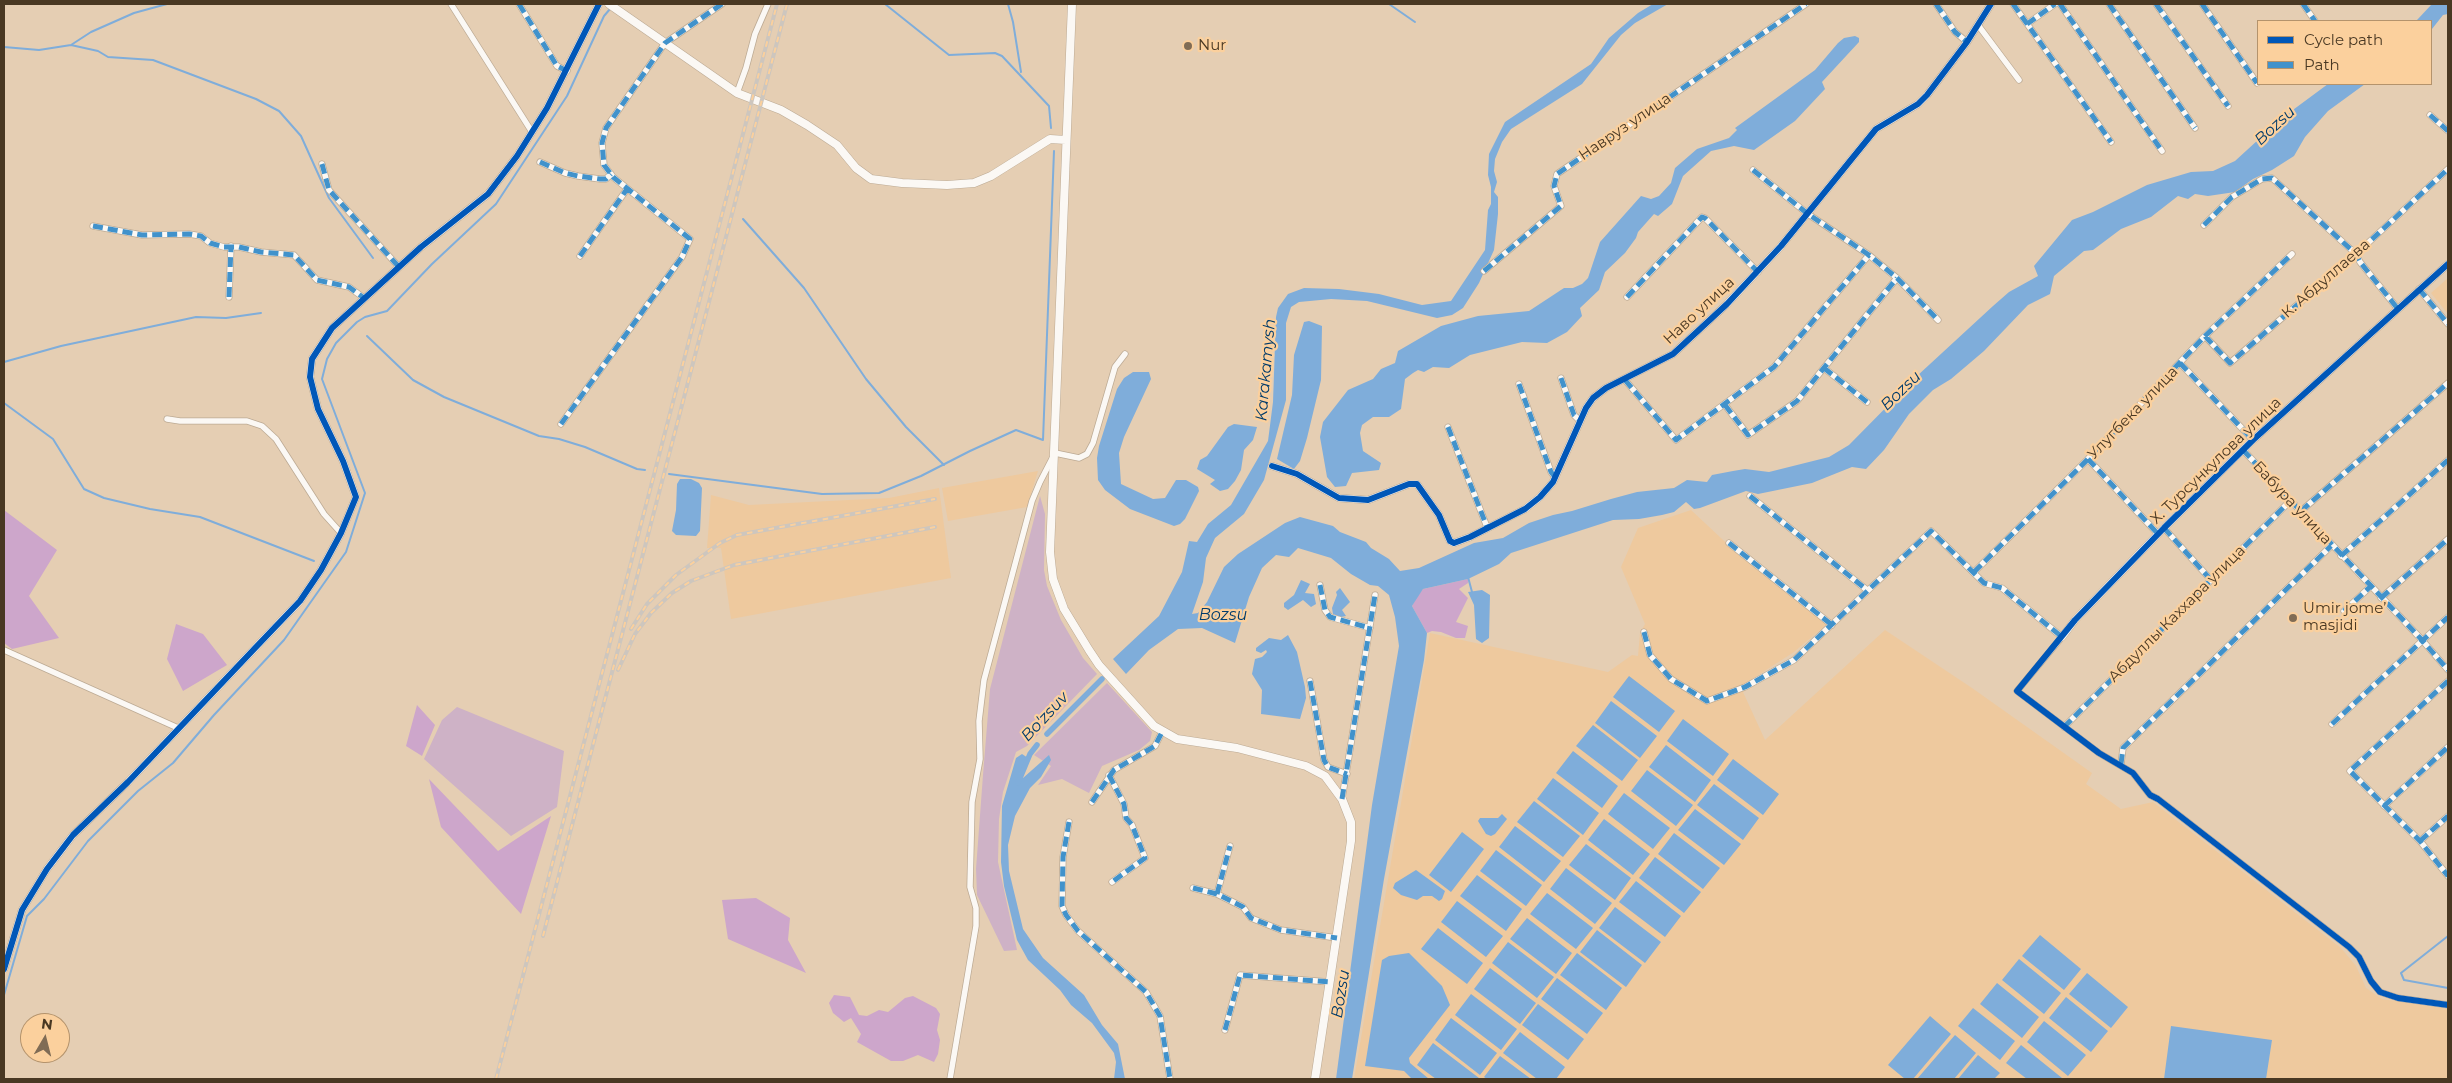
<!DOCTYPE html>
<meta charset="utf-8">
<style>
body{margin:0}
#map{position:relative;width:2452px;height:1083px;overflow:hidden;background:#e5ceb3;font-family:Montserrat,sans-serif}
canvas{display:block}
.frame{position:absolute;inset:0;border:5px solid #493823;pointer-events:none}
.legend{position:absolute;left:2257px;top:20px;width:175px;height:65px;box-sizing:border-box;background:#fbd09d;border:1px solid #b4936c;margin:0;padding:6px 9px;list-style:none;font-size:15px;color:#493823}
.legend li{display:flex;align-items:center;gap:10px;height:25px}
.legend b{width:25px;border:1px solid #b4936c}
.north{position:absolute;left:20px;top:1013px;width:50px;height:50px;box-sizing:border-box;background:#fbd09d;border:1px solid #b4936c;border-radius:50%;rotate:8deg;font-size:14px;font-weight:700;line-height:20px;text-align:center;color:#493823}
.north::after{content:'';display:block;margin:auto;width:18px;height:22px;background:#806c55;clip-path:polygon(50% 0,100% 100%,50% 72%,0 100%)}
</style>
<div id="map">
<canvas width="2452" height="1083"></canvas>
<div class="frame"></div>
<ul class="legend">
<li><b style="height:6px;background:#0057b8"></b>Cycle path</li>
<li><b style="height:6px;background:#4192cb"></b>Path</li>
</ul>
<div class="north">N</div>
</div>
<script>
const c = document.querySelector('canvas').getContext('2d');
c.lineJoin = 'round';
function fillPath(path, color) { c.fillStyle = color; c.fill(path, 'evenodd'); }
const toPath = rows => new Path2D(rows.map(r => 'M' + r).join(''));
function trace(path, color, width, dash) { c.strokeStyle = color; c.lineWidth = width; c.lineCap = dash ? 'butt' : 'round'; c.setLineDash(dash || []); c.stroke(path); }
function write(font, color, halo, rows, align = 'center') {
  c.font = font + ' Montserrat,sans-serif'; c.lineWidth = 4.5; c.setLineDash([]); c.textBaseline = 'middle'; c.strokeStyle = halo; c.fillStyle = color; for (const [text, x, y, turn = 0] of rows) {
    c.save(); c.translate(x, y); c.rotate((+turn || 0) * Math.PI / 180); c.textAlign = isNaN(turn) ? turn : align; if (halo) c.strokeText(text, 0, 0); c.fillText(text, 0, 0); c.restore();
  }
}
const built = toPath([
 [2448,278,2448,314,2431,293],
 [1038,471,1027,507,948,521,942,488],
 [939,488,951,578,731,619,721,548,707,548,711,495,749,505,889,498],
 [1691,510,1737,553,1827,624,1794,652,1743,685,1745,691,1743,692,1765,740,1885,630,1972,688,2092,773,2086,784,2121,809,2153,802,2341,948,2356,966,2366,988,2382,999,2448,1009,2448,1079,1354,1079,1430,633,1608,672,1632,655,1638,656,1640,633,1645,624,1621,567,1638,528]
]);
const green = toPath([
 [1040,496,1045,514,1044,570,1047,586,1061,620,1083,658,1097,674,1027,746,1016,752,1003,792,999,819,998,862,1017,950,1004,951,977,895,976,869,983,775,990,689],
 [1107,683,1152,732,1150,741,1139,750,1102,766,1089,793,1062,779,1038,785,1051,766,1034,755],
 [457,707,564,751,557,807,511,836,424,759,442,720]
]);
const forest = toPath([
 [4,510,57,550,29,596,59,638,12,649,4,643],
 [1468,579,1468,583,1459,589,1468,598,1456,622,1468,626,1465,638,1456,638,1441,632,1432,631,1427,633,1412,606,1416,598,1423,589],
 [176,624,203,634,227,665,183,691,167,659],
 [417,705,435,725,422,756,406,746],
 [429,779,498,851,551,816,521,914,441,827],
 [756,898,790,918,788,940,806,973,728,939,722,900],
 [834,995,850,997,859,1015,867,1016,879,1010,888,1012,905,998,913,996,936,1008,940,1014,937,1030,940,1040,938,1054,934,1062,918,1055,903,1061,891,1061,857,1042,861,1034,851,1018,844,1022,833,1013,829,1003]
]);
const water = toPath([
 [1653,4,1668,4,1635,23,1621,35,1582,84,1511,129,1502,142,1495,159,1494,171,1497,182,1494,192,1498,197,1498,214,1494,250,1479,283,1463,308,1452,315,1437,318,1367,301,1331,299,1299,302,1291,307,1286,323,1286,400,1264,480,1244,514,1215,538,1206,558,1203,582,1192,614,1198,613,1207,602,1224,567,1238,554,1285,523,1300,517,1333,526,1340,532,1366,542,1371,548,1389,559,1400,571,1419,568,1474,543,1503,538,1529,523,1553,515,1572,511,1611,499,1637,492,1674,488,1687,480,1707,482,1712,475,1733,471,1745,469,1769,472,1829,457,1849,445,1917,376,1993,306,2009,292,2038,276,2034,266,2072,220,2093,212,2147,185,2191,172,2213,171,2235,161,2282,118,2328,84,2365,84,2328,111,2305,137,2294,156,2272,170,2253,179,2235,192,2208,196,2195,194,2188,199,2178,196,2151,217,2121,229,2093,250,2084,251,2054,276,2050,294,2028,305,1984,351,1951,379,1933,390,1909,414,1884,450,1866,469,1852,467,1812,483,1758,494,1746,491,1700,508,1694,509,1686,502,1674,512,1662,515,1639,519,1613,520,1511,553,1499,564,1468,579,1423,589,1412,606,1427,633,1424,660,1384,879,1352,1079,1336,1079,1372,805,1399,646,1395,617,1389,595,1378,586,1370,585,1351,574,1331,558,1298,548,1289,557,1276,555,1262,568,1249,597,1235,643,1202,628,1178,629,1149,650,1126,674,1113,659,1159,616,1182,572,1189,541,1197,542,1208,524,1231,505,1268,441,1273,402,1276,317,1278,308,1288,294,1304,288,1339,289,1379,294,1422,305,1451,301,1485,250,1488,210,1491,204,1491,187,1488,175,1489,154,1505,122,1591,64,1609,38,1638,13],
 [2432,4,2448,4,2448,14,2443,15,2432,29,2431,30,2431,21,2411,21,2417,20],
 [1855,36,1859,38,1859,42,1822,82,1825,89,1795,121,1754,150,1734,146,1711,151,1683,176,1672,204,1658,216,1654,214,1638,232,1636,238,1625,253,1605,272,1599,290,1580,308,1582,316,1567,332,1547,343,1522,342,1470,355,1449,368,1433,367,1424,372,1418,370,1413,373,1405,379,1401,409,1389,417,1373,417,1362,425,1360,433,1363,451,1381,463,1379,470,1352,473,1346,486,1335,487,1327,477,1320,437,1323,422,1348,390,1373,379,1381,369,1395,363,1398,351,1441,326,1478,316,1529,311,1564,288,1573,288,1582,284,1588,278,1600,242,1641,196,1651,199,1659,196,1671,183,1675,168,1697,149,1729,138,1737,130,1735,128,1815,70,1838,43,1844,38],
 [1309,321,1322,326,1321,380,1307,438,1300,461,1294,469,1277,459,1292,395,1294,355,1304,322],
 [1133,372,1149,372,1151,379,1124,437,1119,453,1121,484,1153,499,1165,498,1176,480,1186,480,1198,487,1199,491,1185,519,1180,524,1174,526,1130,509,1105,490,1098,480,1097,458,1099,446,1117,389,1124,378],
 [1234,424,1257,427,1253,440,1244,450,1241,470,1235,481,1228,489,1220,491,1210,484,1215,480,1197,469,1200,460,1207,456,1228,427],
 [680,479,691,479,699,483,702,488,700,531,696,536,676,535,672,531,676,510,677,484],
 [1301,580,1310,584,1305,593,1314,594,1316,604,1311,607,1303,600,1288,610,1284,607,1284,603,1294,595],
 [1340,588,1350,602,1342,610,1346,616,1341,617,1333,614,1332,608,1337,595,1336,592],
 [1482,590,1490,595,1489,638,1482,643,1476,639,1474,605,1468,592],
 [1288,635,1297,652,1305,687,1306,698,1300,719,1261,714,1262,690,1252,674,1255,659,1262,657,1267,652,1266,650,1261,653,1256,651,1256,648,1269,638,1281,640],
 [1629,676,1675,711,1659,732,1613,697],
 [1611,701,1657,736,1640,758,1595,723],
 [1683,719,1729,754,1713,776,1667,741],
 [1593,725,1638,760,1622,781,1576,746],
 [1666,745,1711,780,1695,802,1649,767],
 [1573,751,1618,786,1602,808,1556,773],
 [1022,754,1028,758,1019,775,1023,778,1049,755,1051,760,1041,777,1030,788,1015,816,1008,845,1009,871,1023,929,1043,958,1084,995,1102,1025,1118,1044,1125,1079,1114,1079,1116,1062,1114,1053,1092,1023,1071,1005,1060,990,1028,960,1017,940,1004,886,1001,862,1002,806,1016,758],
 [1733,759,1779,794,1763,815,1717,780],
 [1647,770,1693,805,1676,826,1631,791],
 [1553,778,1599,813,1583,835,1537,799],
 [1714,784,1759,818,1743,840,1697,805],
 [1624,793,1670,828,1653,849,1608,814],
 [1534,801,1580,836,1563,857,1517,822],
 [1695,809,1741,844,1724,865,1678,830],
 [1502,814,1507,819,1495,834,1491,836,1486,834,1478,821,1480,818,1498,818],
 [1604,819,1650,854,1633,875,1588,840],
 [1515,826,1561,861,1544,882,1499,847],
 [1462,832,1484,849,1451,892,1429,875],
 [1674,833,1720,868,1703,889,1658,854],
 [1586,844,1631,878,1615,900,1569,865],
 [1496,850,1542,885,1526,906,1480,871],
 [1655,857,1701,892,1684,913,1639,878],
 [1566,868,1612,903,1595,924,1550,889],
 [1416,870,1445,891,1442,899,1439,901,1432,896,1423,896,1417,900,1401,895,1393,888,1395,883],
 [1477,875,1522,909,1506,931,1460,896],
 [1636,881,1681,916,1665,937,1619,902],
 [1547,893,1593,928,1576,949,1530,914],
 [1457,901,1503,936,1486,957,1441,922],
 [1615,907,1661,942,1645,963,1599,928],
 [1527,918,1572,953,1556,974,1510,939],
 [1438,928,1483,963,1467,984,1421,949],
 [1597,930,1642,965,1626,987,1580,952],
 [2040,935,2081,969,2064,990,2022,956],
 [1508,942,1554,977,1537,998,1492,963],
 [1409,953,1442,986,1450,1005,1409,1058,1410,1063,1429,1079,1412,1079,1404,1071,1365,1066,1382,960,1389,956],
 [1577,953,1622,988,1606,1010,1560,975],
 [2019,959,2061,993,2044,1014,2002,980],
 [1490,968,1536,1003,1520,1024,1474,989],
 [2087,973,2128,1007,2111,1028,2069,994],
 [1557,978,1603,1013,1587,1034,1541,999],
 [1997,983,2039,1017,2022,1038,1980,1004],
 [1471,994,1517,1029,1501,1050,1455,1015],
 [2066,997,2108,1031,2091,1052,2049,1018],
 [1538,1004,1584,1039,1568,1060,1522,1025],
 [1973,1008,2015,1041,2000,1060,1958,1026],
 [1930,1016,1951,1034,1913,1079,1905,1079,1888,1065],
 [1451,1018,1497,1053,1480,1075,1435,1040],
 [2044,1021,2086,1055,2068,1076,2027,1042],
 [2171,1026,2272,1040,2266,1079,2164,1079],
 [1520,1032,1565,1067,1556,1079,1537,1079,1503,1053],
 [1955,1035,1976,1053,1954,1079,1917,1079],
 [1433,1043,1479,1078,1478,1079,1436,1079,1417,1065],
 [2021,1045,2062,1078,2061,1079,2027,1079,2006,1063],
 [1978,1055,2000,1073,1994,1079,1958,1079],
 [1500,1056,1531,1079,1487,1079,1484,1077]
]);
const stream = toPath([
 [885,4,949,55,995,53,1002,56,1049,106,1051,128],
 [1008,4,1013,22,1021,72],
 [1389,4,1415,22],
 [71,45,91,32,134,13,167,4],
 [4,47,39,50,71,45,98,51,108,57,153,60,256,99,279,111,301,136,329,198,373,258],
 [743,219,804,288,866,379,906,427,944,465],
 [367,336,413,380,444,397,539,436,559,439,585,447,637,469,645,470],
 [4,362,61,346,196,317,226,318,261,313],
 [4,403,53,439,84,489,104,498,150,509,200,517,314,561],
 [669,474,822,494,879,493,921,476,970,451,1016,430,1043,440,1054,151],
 [1468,577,1472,592],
 [2448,936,2401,973,2404,980,2448,988],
 [4,995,27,916,44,899,88,841,138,791,173,763,214,715,284,640,346,552,365,493,322,379,327,359,336,343,357,322,365,317,387,311,432,264,496,204,567,96,604,16,610,9]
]);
const canal = toPath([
 [1047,734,1102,679],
 [1018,783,1030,754,1037,745]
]);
const minor = toPath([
 [451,4,532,132],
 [519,4,557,66,567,71],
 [1936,4,1955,32,1967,42],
 [2013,4,2111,142],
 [2060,4,2162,151],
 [2109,4,2195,128],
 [2156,4,2228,106],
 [2202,4,2257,83],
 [2303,4,2315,21],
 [2027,24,2055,4],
 [1978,25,2019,80],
 [737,93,746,68,755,34,768,4],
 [2430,115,2448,131],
 [540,162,565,173,578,176,600,179,606,179,611,174],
 [322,164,329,190,399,267],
 [1753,170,1808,214,1869,255,1897,278,1938,320],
 [2204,225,2232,197,2262,179,2272,178,2356,254,2360,262,2398,309],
 [93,226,142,235,189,234,201,236,210,243,224,247,239,247,261,252,294,255,317,280,349,287,364,298],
 [580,256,627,189],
 [1484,271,1561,206,1554,186,1557,174,1806,4],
 [2419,289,2448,324],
 [229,297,231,246],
 [1627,297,1702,217,1705,218,1758,272],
 [2205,336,2230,363,2356,254,2448,169],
 [2180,363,2253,440],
 [1824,368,1867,402],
 [1561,378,1574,415,1580,421],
 [1625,380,1676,440,1774,367,1869,255],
 [1519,384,1551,472,1555,477],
 [1725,405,1748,435,1797,401,1897,278],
 [167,419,180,421,247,421,262,426,276,439,324,514,341,533],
 [561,424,682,257,690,239,613,177,604,165,602,143,606,128,665,43,722,4],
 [1448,427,1487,527],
 [2243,450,2422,640,2448,670],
 [2088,459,2158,534],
 [1750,496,1867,590],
 [2301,511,2448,383],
 [2164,528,2211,580],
 [1729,543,1832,625],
 [2341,556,2448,460],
 [1974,572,2088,459,2205,336,2292,254],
 [1320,585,1325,610,1330,617,1370,628],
 [2381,598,2448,539],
 [2344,611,2370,587],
 [1644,632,1650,655,1671,679,1707,701,1745,687,1794,660,1931,531,1984,583,2002,588,2062,637,2017,691,2099,753,2133,773,2150,795,2158,799,2349,947,2359,957,2371,981,2380,992,2398,998,2448,1005],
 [4,650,178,728],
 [1310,681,1324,760,1328,767,1347,774],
 [2448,681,2350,771,2420,841,2448,876],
 [2332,724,2448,617],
 [2064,727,2290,501],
 [2121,764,2123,748,2331,546],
 [1109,775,1124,804,1126,818,1132,825,1145,858,1112,882],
 [1342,799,1375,595],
 [1092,802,1114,770,1155,746,1162,732],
 [2384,806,2448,747],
 [1069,822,1063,857,1062,906,1066,915,1078,931,1146,992,1160,1016,1170,1079],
 [2420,841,2448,816],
 [1193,888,1217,894,1243,907,1251,918,1281,930,1337,938],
 [1217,894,1230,846],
 [1225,1030,1240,975,1330,982],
 [950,1079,976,926,976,908,970,887,972,802,980,759,979,721,984,680,1032,501,1040,482,1055,453,1079,458,1087,454,1093,443,1115,367,1125,354]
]);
const tertiary = toPath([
 [1272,466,1297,474,1339,498,1368,500,1409,484,1417,484,1439,515,1450,541,1454,543,1470,537,1525,509,1540,497,1553,482,1586,408,1593,398,1606,388,1673,354,1727,304,1781,246,1876,129,1918,104,1927,95,1967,42,1991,4],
 [2062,637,2075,620,2158,534,2253,440,2448,264],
 [4,969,22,910,47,869,73,835,128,782,257,646,300,601,321,570,341,533,356,497,343,461,318,409,310,377,312,359,332,328,421,247,488,194,517,156,547,108,599,4]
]);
const secondary = toPath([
 [609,4,737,93,781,110,807,125,837,145,856,168,871,179,902,183,947,185,974,183,991,176,1050,139,1066,140],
 [1072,4,1050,552,1053,579,1064,609,1089,650,1099,665,1154,726,1177,739,1237,748,1306,766,1325,776,1342,799,1351,822,1351,841,1315,1079]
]);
const rail = toPath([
 [631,629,647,604,676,575,720,543,737,535,935,499],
 [618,670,635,634,651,613,672,593,691,581,734,565,935,527],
 [543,936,787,4],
 [496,1079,777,4]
]);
const quiet = toPath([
 [519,4,557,66,567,71],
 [1936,4,1955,32,1967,42],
 [2013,4,2111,142],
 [2060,4,2162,151],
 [2109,4,2195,128],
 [2156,4,2228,106],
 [2202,4,2257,83],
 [2303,4,2315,21],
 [2027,24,2055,4],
 [2430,115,2448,131],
 [540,162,565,173,578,176,600,179,606,179,611,174],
 [322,164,329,190,399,267],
 [1753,170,1808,214,1869,255,1897,278,1938,320],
 [2204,225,2232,197,2262,179,2272,178,2356,254,2360,262,2398,309],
 [93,226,142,235,189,234,201,236,210,243,224,247,239,247,261,252,294,255,317,280,349,287,364,298],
 [580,256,627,189],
 [1484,271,1561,206,1554,186,1557,174,1806,4],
 [2419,289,2448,324],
 [229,297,231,246],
 [1627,297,1702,217,1705,218,1758,272],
 [2205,336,2230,363,2356,254,2448,169],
 [2180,363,2253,440],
 [1824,368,1867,402],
 [1561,378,1574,415,1580,421],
 [1625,380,1676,440,1774,367,1869,255],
 [1519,384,1551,472,1555,477],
 [1725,405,1748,435,1797,401,1897,278],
 [561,424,682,257,690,239,613,177,604,165,602,143,606,128,665,43,722,4],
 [1448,427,1487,527],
 [2243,450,2422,640,2448,670],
 [2088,459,2158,534],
 [1750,496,1867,590],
 [2301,511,2448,383],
 [2164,528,2211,580],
 [1729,543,1832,625],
 [2341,556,2448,460],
 [1974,572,2088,459,2205,336,2292,254],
 [1320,585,1325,610,1330,617,1370,628],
 [2381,598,2448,539],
 [2344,611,2370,587],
 [1644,632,1650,655,1671,679,1707,701,1745,687,1794,660,1931,531,1984,583,2002,588,2062,637],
 [1310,681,1324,760,1328,767,1347,774],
 [2448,681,2350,771,2420,841,2448,876],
 [2332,724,2448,617],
 [2064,727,2290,501],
 [2121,764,2123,748,2331,546],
 [1109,775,1124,804,1126,818,1132,825,1145,858,1112,882],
 [1342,799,1375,595],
 [1092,802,1114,770,1155,746,1162,732],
 [2384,806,2448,747],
 [1069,822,1063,857,1062,906,1066,915,1078,931,1146,992,1160,1016,1170,1079],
 [2420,841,2448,816],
 [1193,888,1217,894,1243,907,1251,918,1281,930,1337,938],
 [1217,894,1230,846],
 [1225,1030,1240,975,1330,982]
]);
const cycleway = toPath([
 [2448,264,2253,440,2164,528,2075,620,2017,691,2099,753,2133,773,2150,795,2158,799,2349,947,2359,957,2371,981,2380,992,2398,998,2448,1005],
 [1272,466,1297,474,1339,498,1368,500,1409,484,1417,484,1439,515,1450,541,1454,543,1470,537,1525,509,1540,497,1553,482,1586,408,1593,398,1606,388,1673,354,1727,304,1781,246,1876,129,1918,104,1927,95,1967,42,1991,4],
 [4,969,22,910,47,869,73,835,128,782,257,646,300,601,321,570,341,533,356,497,343,461,318,409,310,377,312,359,332,328,421,247,488,194,517,156,547,108,599,4]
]);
const markers = [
 [1188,46,5,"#806c55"],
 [2293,618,5,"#806c55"]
];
const poiNames = [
 ["Nur",1198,46],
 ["Umir jome’",2303,609],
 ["masjidi",2303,626]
];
const streetNames = [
 ["Навруз улица",1625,127,-34],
 ["К. Абдуллаева",2326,279,-41],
 ["Наво улица",1699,311,-43],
 ["Улугбека улица",2133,413,-46],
 ["Х. Турсункулова улица",2216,461,-44],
 ["Бабура улица",2292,503,47],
 ["Абдуллы Каххара улица",2177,614,-45]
];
const waterNames = [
 ["Bozsu",2275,126,-43],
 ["Karakamysh",1266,370,-85],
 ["Bozsu",1901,391,-44],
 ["Bozsu",1223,615],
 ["Bo'zsuv",1045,717,-47],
 ["Bozsu",1341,994,-81]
];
fillPath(built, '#eec99e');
fillPath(green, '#ceb2c6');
fillPath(forest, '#cda6cb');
fillPath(water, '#7fadda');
trace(stream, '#7fadda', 2);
trace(canal, '#7fadda', 5.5);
trace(minor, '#bcaa94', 7);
trace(tertiary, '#bcaa94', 8);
trace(secondary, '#bcaa94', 9);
trace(minor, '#fbf8f4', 5.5);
trace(tertiary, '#fbf8f4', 7);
trace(secondary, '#fbf8f4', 8);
trace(rail, '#cdc6be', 4);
trace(rail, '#fbd09d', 2, [5.5]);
trace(quiet, '#4192cb', 5, [10, 5]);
trace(cycleway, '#0057b8', 6);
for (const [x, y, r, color] of markers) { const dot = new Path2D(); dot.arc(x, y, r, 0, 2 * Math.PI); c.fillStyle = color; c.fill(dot); trace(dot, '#fbd09d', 2); }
write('15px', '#493823', '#fbd09d', poiNames, 'left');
write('15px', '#493823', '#fbd09d', streetNames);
write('italic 16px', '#013b6b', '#fbd09d', waterNames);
</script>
